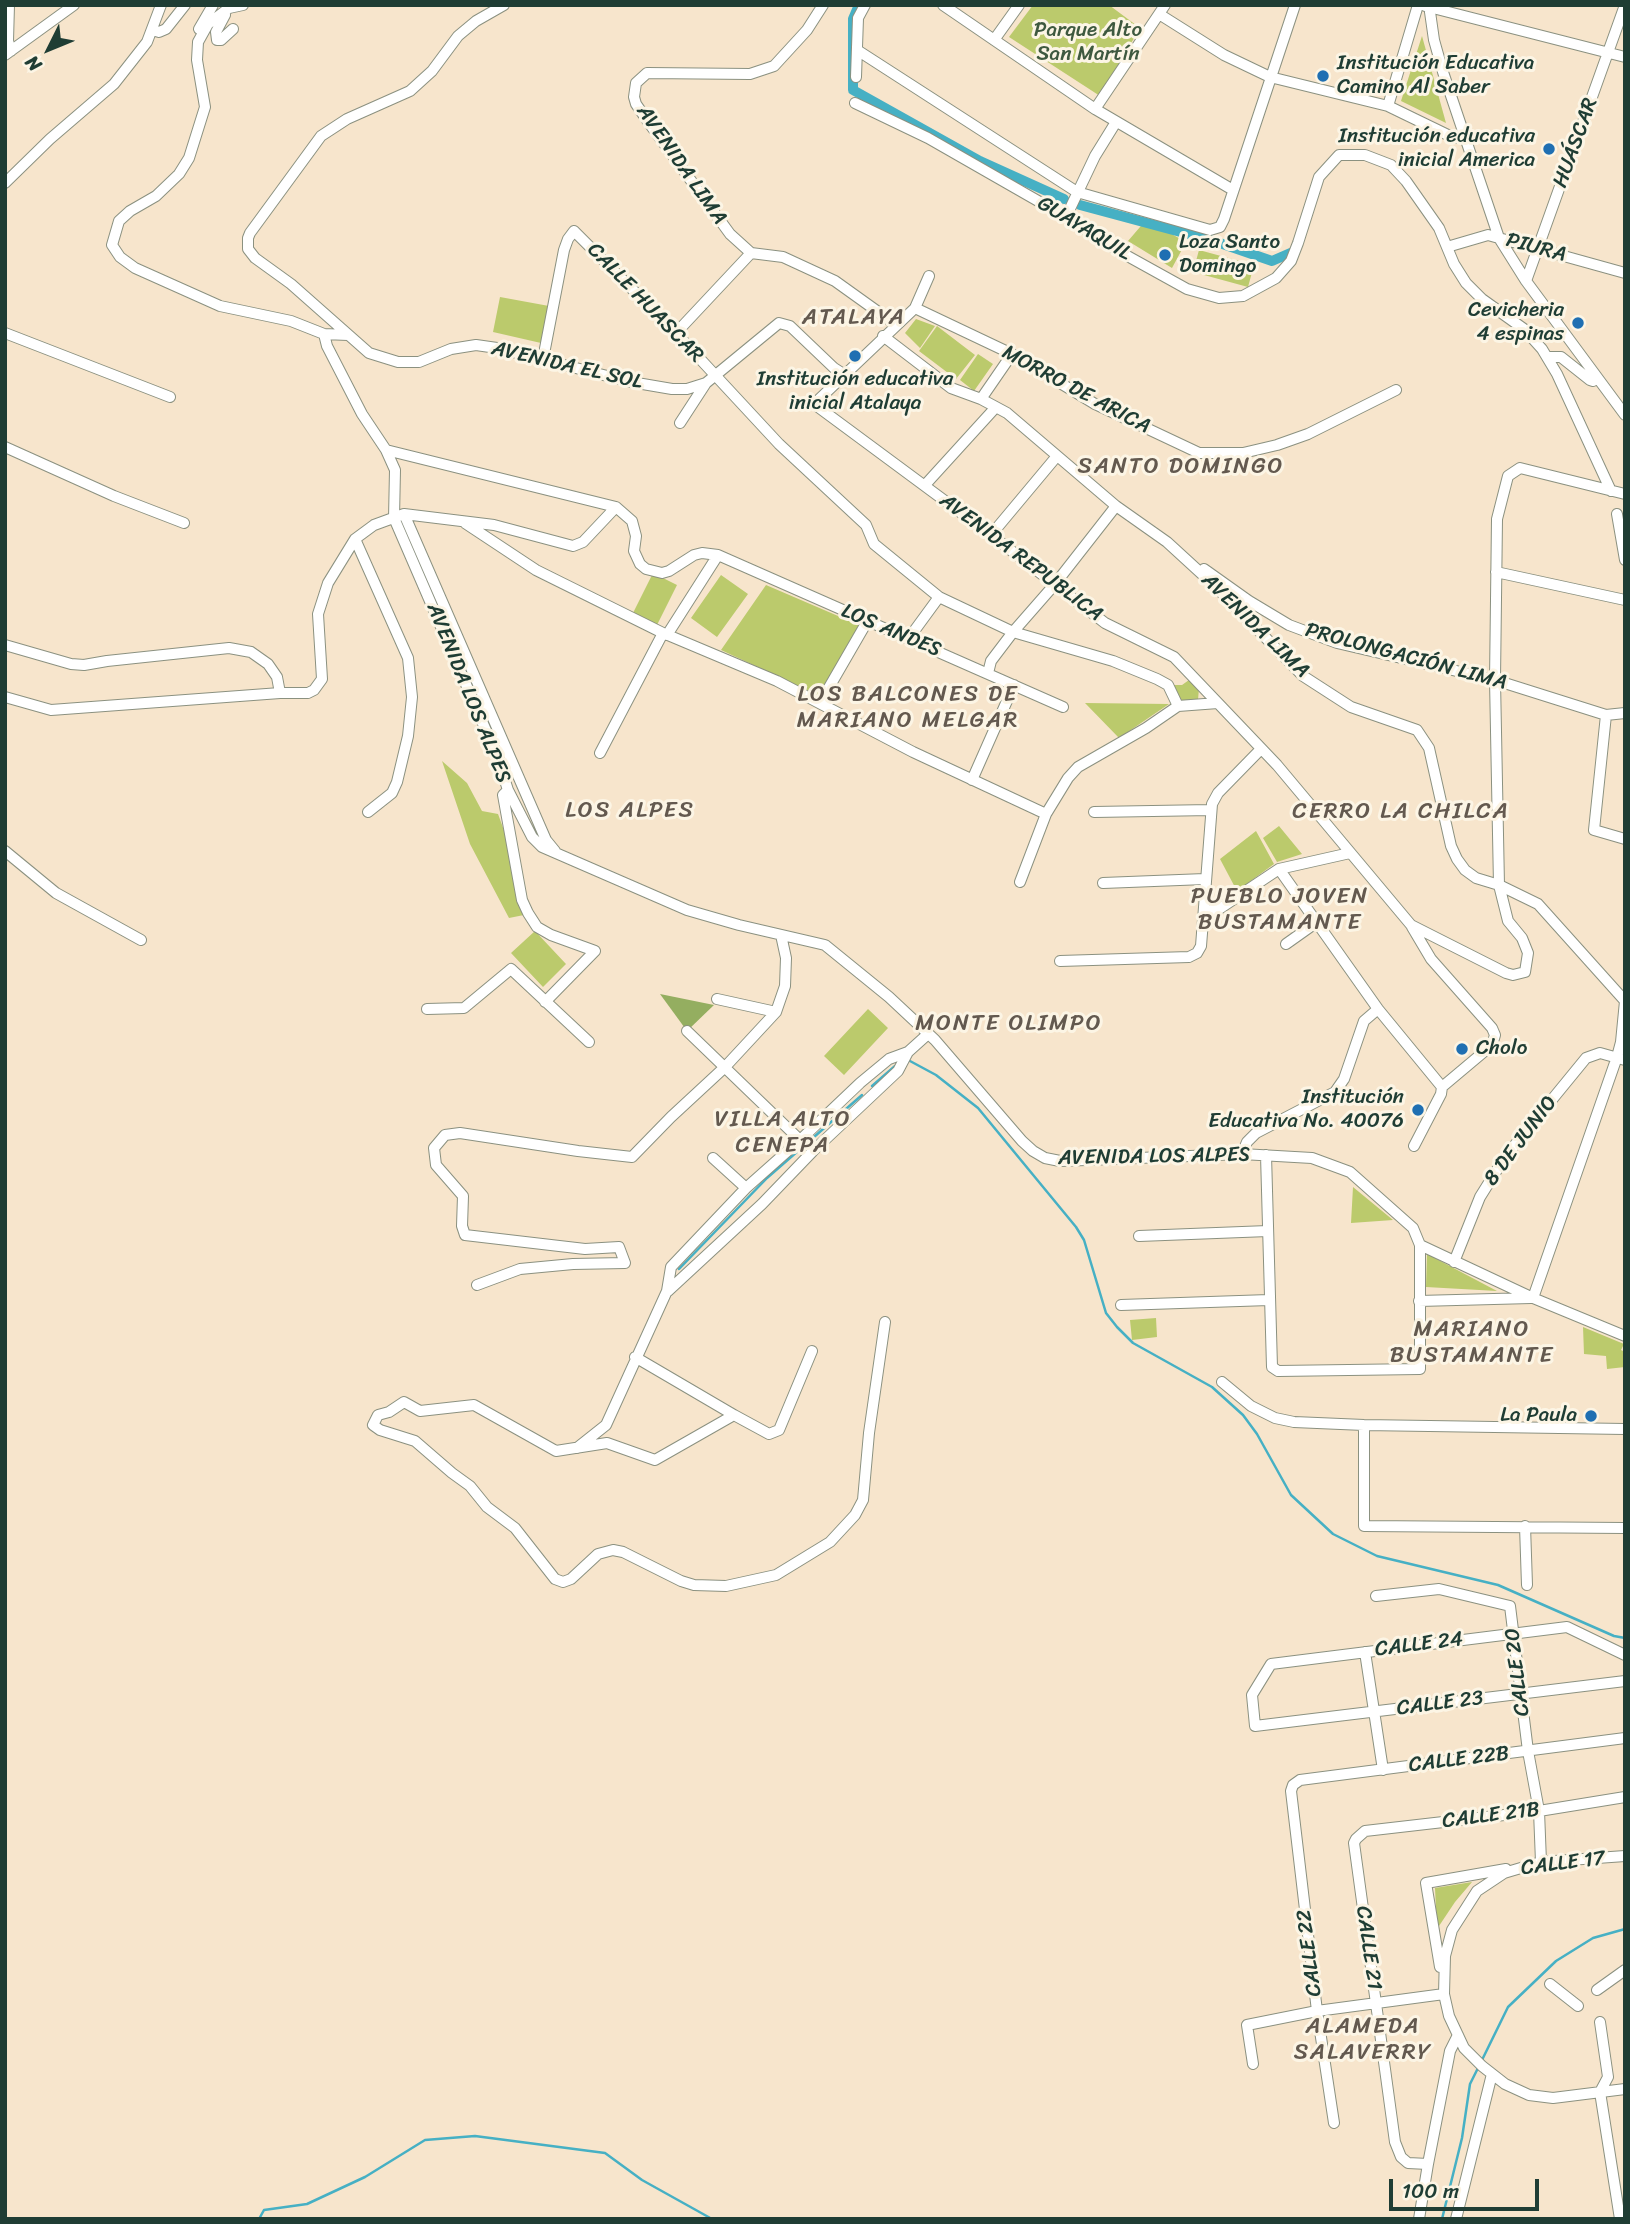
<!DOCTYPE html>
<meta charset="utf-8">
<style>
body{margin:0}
#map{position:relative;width:1630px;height:2224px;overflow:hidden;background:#f7e5cc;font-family:Sriracha,sans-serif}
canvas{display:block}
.frame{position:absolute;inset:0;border:7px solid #1f3d34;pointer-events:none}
.north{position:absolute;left:14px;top:14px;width:70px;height:70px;-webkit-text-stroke:5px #fcf5e5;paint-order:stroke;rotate:227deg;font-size:19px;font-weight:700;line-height:28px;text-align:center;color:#1f3d34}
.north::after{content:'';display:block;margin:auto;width:24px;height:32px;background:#1f3d34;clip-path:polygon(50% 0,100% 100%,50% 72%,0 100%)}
.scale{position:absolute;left:1389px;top:2179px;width:150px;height:32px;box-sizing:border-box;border:4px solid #1f3d34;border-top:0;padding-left:9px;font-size:21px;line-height:24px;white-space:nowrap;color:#1f3d34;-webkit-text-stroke:5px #fcf5e5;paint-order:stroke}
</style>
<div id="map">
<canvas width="1630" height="2224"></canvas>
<div class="frame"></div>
<div class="north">N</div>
<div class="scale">100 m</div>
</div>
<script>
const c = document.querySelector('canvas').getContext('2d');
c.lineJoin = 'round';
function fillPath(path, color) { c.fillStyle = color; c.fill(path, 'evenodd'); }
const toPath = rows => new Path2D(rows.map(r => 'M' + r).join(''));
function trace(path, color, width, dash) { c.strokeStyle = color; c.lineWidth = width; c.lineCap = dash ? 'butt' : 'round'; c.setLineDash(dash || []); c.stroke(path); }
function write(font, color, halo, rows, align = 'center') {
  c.font = font + ' Sriracha,sans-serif'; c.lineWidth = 6; c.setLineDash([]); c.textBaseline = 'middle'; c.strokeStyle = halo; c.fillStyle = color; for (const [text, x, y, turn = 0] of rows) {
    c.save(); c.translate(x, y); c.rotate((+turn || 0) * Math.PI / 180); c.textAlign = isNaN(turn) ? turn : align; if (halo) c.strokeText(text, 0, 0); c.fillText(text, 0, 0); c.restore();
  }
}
const green = toPath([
 [1033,5,1109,5,1140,28,1100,96,1009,37],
 [1422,36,1446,123,1401,101],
 [1146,220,1186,242,1172,268,1128,241],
 [1199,250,1254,265,1248,287,1193,272],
 [500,297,549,306,541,343,493,332],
 [916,319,935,326,920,348,905,333],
 [937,326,975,355,956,379,919,351],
 [978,354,993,364,974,391,960,380],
 [653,573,677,585,657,625,633,613],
 [721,575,748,594,717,637,691,618],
 [766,585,859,625,820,696,721,650],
 [1189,680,1199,688,1198,700,1180,700,1173,685,1182,685],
 [1085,703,1169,704,1119,738],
 [442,761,467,783,482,811,498,814,505,833,524,915,509,918,470,844],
 [1279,826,1302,854,1277,862,1263,838],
 [1256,831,1274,864,1237,891,1220,859],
 [535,931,566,964,543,987,511,953],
 [868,1009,888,1028,844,1075,824,1056],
 [1353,1187,1393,1220,1351,1223],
 [1427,1254,1497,1291,1426,1287],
 [1156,1318,1157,1337,1132,1340,1130,1320],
 [1583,1327,1624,1344,1621,1350,1625,1352,1625,1367,1607,1369,1606,1356,1584,1354],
 [1472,1882,1455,1902,1437,1929,1435,1888]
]);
const forest = toPath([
 [660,994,714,1005,687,1031]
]);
const stream = toPath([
 [910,1061,936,1075,978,1108,1076,1227,1084,1240,1106,1313,1117,1327,1133,1343,1212,1387,1243,1415,1257,1434,1291,1495,1333,1534,1377,1556,1498,1585,1614,1636,1625,1638],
 [872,1086,895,1066],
 [679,1269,767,1178,862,1095],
 [1482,2060,1508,2007,1556,1961,1593,1938,1625,1929],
 [259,2219,264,2210,307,2204,365,2177,425,2140,475,2136,605,2153,642,2180,712,2219],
 [1442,2219,1462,2138,1470,2084,1479,2066]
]);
const canal = toPath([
 [859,5,853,19,853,90,980,161,1064,199],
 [1080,205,1214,241,1272,261,1295,251]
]);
const minor = toPath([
 [9,5,8,41,11,51],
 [243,5,229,8,208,24,198,42,197,60,205,107,189,158,179,174,156,196,130,211,119,221,112,245,120,257,135,268,220,306,291,321,324,334,348,335],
 [504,5,476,21,458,36,432,71,410,91,347,119,321,136,250,233,248,238,248,249,255,258,291,284,369,353,398,362,419,362,451,349,476,345,497,348,631,382,672,389,687,389,706,383],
 [823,5,807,30,774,66,750,74,647,73,636,83,634,97,636,104,649,123,730,234,751,253,783,257,835,281,895,324],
 [943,5,1095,109,1233,190],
 [1429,5,1434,40,1443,72,1499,238,1526,281,1625,415],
 [1425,6,1625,57],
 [1159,14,1224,55,1270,77,1388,106,1454,138,1465,138],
 [225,15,216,32,217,40,221,40,233,29],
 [199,29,213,5],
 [152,30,159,32,166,29,185,5],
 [994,40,1019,5],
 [857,50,1077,192,1210,230,1220,227,1224,219,1295,5],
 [5,55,74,5],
 [856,77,858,18,865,5],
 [855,103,928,138,1066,217,1122,253,1187,289,1219,298,1243,296,1276,278,1291,261,1298,243,1319,177,1339,155,1365,155,1391,165,1406,181,1439,228,1454,264,1466,283,1482,299,1524,329,1542,349,1557,374,1611,491],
 [1388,106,1418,5],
 [1095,109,1165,5],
 [5,183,50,139,114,84,147,42,161,5],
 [1066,217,1095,156,1116,122],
 [1447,247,1488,235,1625,273],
 [929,276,915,308,814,404,991,535,1105,623,1174,657,1277,765,1411,925,1506,973,1513,975,1525,972,1528,953,1522,938,1508,921,1499,885,1495,680,1497,519,1508,476,1520,468,1625,494],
 [1526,281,1625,5],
 [915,308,1012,354,1095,404,1199,453,1243,453,1277,445,1308,434,1396,390],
 [5,333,170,397],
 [676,333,751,253],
 [324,334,327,346,362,414,386,450,616,507,632,521,636,536,634,551,640,564,646,569,662,573,669,571,694,555,702,553,718,555,1063,707],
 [883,336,951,388,981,399,1007,413,1116,506,1167,542,1215,586,1303,676,1351,707,1417,730,1429,748,1451,846,1457,859,1465,870,1476,878,1499,885,1538,904,1625,1001],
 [1547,357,1561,357,1590,380,1593,381,1597,379],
 [543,359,564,250,568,239,574,231,676,333,779,444,866,525,874,544,939,597,1013,632,1113,661,1157,679,1168,685,1178,706],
 [981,399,1012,354],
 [680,423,706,383,779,323,790,326,834,368,845,375],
 [5,447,114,496,184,523],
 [386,450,395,470,394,518,497,756,508,790,532,837,542,847,687,910,739,925,825,945,889,997,935,1040,1022,1141,1033,1151,1045,1158,1060,1161,1242,1154,1312,1158,1350,1172,1413,1228,1420,1245,1420,1369,1278,1371,1272,1367,1266,1155],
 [925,485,996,407],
 [404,514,546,840,555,851],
 [1617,514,1625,560],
 [465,523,536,570,663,633,777,681,913,752,1046,814],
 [991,535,1057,456],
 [355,539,408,658,412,697,408,736,397,782,392,793,368,812],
 [1204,569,1249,601,1289,625,1337,643,1495,680,1606,715,1625,713],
 [1496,572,1625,600],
 [667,635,718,555],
 [909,638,939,597],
 [5,645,71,664,84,665,107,661,229,648,251,652,268,664,277,677,280,693],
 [988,673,991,661,1013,632,1055,584,1116,506],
 [5,697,51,710,280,693,308,693,314,690,322,679,318,614,328,583,355,539,374,525,404,514,494,525,573,546,583,542,616,507],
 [820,703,868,620],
 [1178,706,1218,703],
 [1606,715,1594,830,1625,839],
 [600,753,663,633],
 [972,780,1014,685],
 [508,790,503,795,522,900,528,913,537,927,551,935,595,951,545,1002],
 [1094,812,1211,810],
 [5,851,56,893,141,940],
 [1279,869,1378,1009,1442,1087],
 [1020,882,1046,814,1068,778,1078,767,1146,728,1178,706],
 [1103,883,1205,879],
 [1204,911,1219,909,1279,869,1350,853],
 [1412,927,1431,959,1492,1028,1495,1035,1492,1045,1442,1087],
 [1286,944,1317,922],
 [1060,961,1189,957,1197,953,1201,946,1212,804,1218,793,1261,749],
 [717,999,776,1012],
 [427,1009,464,1008,511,969,589,1042],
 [687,1031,800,1140],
 [1414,1146,1441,1094,1442,1087],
 [1242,1154,1247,1142,1256,1133,1335,1092,1344,1079,1364,1021,1378,1009],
 [713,1158,746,1188],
 [1139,1236,1268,1231],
 [1420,1245,1533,1298,1625,1336],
 [1454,1262,1480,1197,1505,1157,1586,1058,1600,1053,1625,1060],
 [477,1285,520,1269,573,1264,625,1263,619,1247,585,1249,465,1235,462,1226,463,1196,436,1165,434,1148,445,1135,460,1133,578,1151,632,1157,671,1117,725,1067,776,1012,785,986,786,958,781,935],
 [668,1291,762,1204,813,1151,898,1071,908,1052],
 [1533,1298,1617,1057,1621,1042,1625,1001],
 [1419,1301,1531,1298],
 [1121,1305,1269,1300],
 [635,1357,734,1415,655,1460,607,1443,556,1451,474,1405,420,1411,404,1402,389,1412,378,1415,373,1425,380,1430,415,1441,452,1473,470,1486,487,1507,515,1528,555,1579,563,1582,571,1579,598,1554,613,1550,623,1552,681,1581,694,1585,726,1586,776,1575,830,1542,855,1515,863,1500,869,1433,885,1322],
 [1222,1382,1251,1406,1275,1418,1294,1422,1364,1425,1625,1429],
 [734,1415,769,1434,779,1430,812,1351],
 [1364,1425,1364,1526,1625,1528],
 [577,1448,606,1425,667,1291,671,1267,746,1188,800,1140,860,1083,889,1059,908,1052,928,1034],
 [1525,1526,1527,1585],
 [1376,1596,1439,1589,1510,1606,1528,1751,1539,1811,1541,1862],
 [1365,1652,1383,1770],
 [1625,1655,1567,1627,1271,1664,1252,1695,1255,1726,1625,1681],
 [1625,1856,1541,1862,1504,1873,1477,1891,1452,1930,1445,1956,1444,1994,1449,2016,1464,2048,1482,2066,1505,2084,1529,2095,1553,2098,1625,2089],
 [1440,1967,1426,1883,1506,1869],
 [1550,1984,1578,2006],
 [1597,1990,1625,1970],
 [1600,2022,1608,2077,1600,2092,1620,2219],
 [1253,2064,1247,2025,1317,2011,1444,1994],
 [1334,2123,1317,2011,1291,1791,1293,1785,1300,1780,1625,1738],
 [1428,2164,1408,2163,1401,2157,1395,2142,1354,1843,1356,1839,1365,1831,1539,1811,1625,1797],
 [1419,2219,1428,2164,1450,2051,1458,2035],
 [1456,2219,1492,2074]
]);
const markers = [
 [1323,76,7,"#1f6fb2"],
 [1549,149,7,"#1f6fb2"],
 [1165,255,7,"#1f6fb2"],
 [1578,323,7,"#1f6fb2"],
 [855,356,7,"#1f6fb2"],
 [1462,1049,7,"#1f6fb2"],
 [1418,1110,7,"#1f6fb2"],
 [1591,1416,7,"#1f6fb2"]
];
const parkNames = [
 ["Parque Alto",1088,31],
 ["San Martín",1088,55]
];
const poiNames = [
 ["Institución Educativa",1337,64,"left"],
 ["Camino Al Saber",1337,88,"left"],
 ["Institución educativa",1535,137],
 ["inicial America",1535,161],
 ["Loza Santo",1179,243,"left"],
 ["Domingo",1179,267,"left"],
 ["Cevicheria",1564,311],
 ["4 espinas",1564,335],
 ["Institución educativa",855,380,"center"],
 ["inicial Atalaya",855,404,"center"],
 ["Cholo",1476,1049,"left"],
 ["Institución",1404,1098],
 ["Educativa No. 40076",1404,1122],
 ["La Paula",1577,1416]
];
const streetNames = [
 ["HUÁSCAR",1576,143,-70],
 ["AVENIDA LIMA",681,165,55],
 ["GUAYAQUIL",1084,229,31],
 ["PIURA",1536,248,15],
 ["CALLE HUASCAR",645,303,46],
 ["AVENIDA EL SOL",567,366,13],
 ["MORRO DE ARICA",1076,390,28],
 ["AVENIDA REPUBLICA",1021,558,37],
 ["AVENIDA LIMA",1255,626,44],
 ["LOS ANDES",891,631,23],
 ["PROLONGACIÓN LIMA",1406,657,15],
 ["AVENIDA LOS ALPES",468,693,68],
 ["8 DE JUNIO",1521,1141,-53],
 ["AVENIDA LOS ALPES",1154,1157,-1],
 ["CALLE 24",1419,1645,-7],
 ["CALLE 20",1518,1672,-97],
 ["CALLE 23",1440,1704,-7],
 ["CALLE 22B",1459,1760,-7],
 ["CALLE 21B",1491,1816,-7],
 ["CALLE 17",1563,1864,-7],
 ["CALLE 21",1368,1948,82],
 ["CALLE 22",1310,1953,-97]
];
const neighbourhoodNames = [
 ["ATALAYA",854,318],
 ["SANTO DOMINGO",1181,467],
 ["LOS BALCONES DE",908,695],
 ["MARIANO MELGAR",908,721],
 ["LOS ALPES",630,811],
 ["CERRO LA CHILCA",1401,812],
 ["PUEBLO JOVEN",1280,897],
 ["BUSTAMANTE",1280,923],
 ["MONTE OLIMPO",1009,1024],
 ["VILLA ALTO",783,1120],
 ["CENEPA",783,1146],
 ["MARIANO",1472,1330],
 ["BUSTAMANTE",1472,1356],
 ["ALAMEDA",1363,2027],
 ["SALAVERRY",1363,2053]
];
fillPath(green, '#bbca6c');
fillPath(forest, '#94ae60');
trace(stream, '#46b0c4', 2.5);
trace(canal, '#46b0c4', 10);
trace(minor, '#8b9180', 12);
trace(minor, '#fff', 10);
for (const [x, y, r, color] of markers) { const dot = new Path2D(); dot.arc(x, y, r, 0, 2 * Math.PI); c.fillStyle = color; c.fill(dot); trace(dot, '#fcf5e5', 2.5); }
write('21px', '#3e593f', '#fcf5e5', parkNames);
write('21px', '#1f3d34', '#fcf5e5', poiNames, 'right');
write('21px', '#1f3d34', '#fcf5e5', streetNames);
c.letterSpacing = '2px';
write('23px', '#63594f', '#fcf5e5', neighbourhoodNames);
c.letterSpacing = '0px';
</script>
